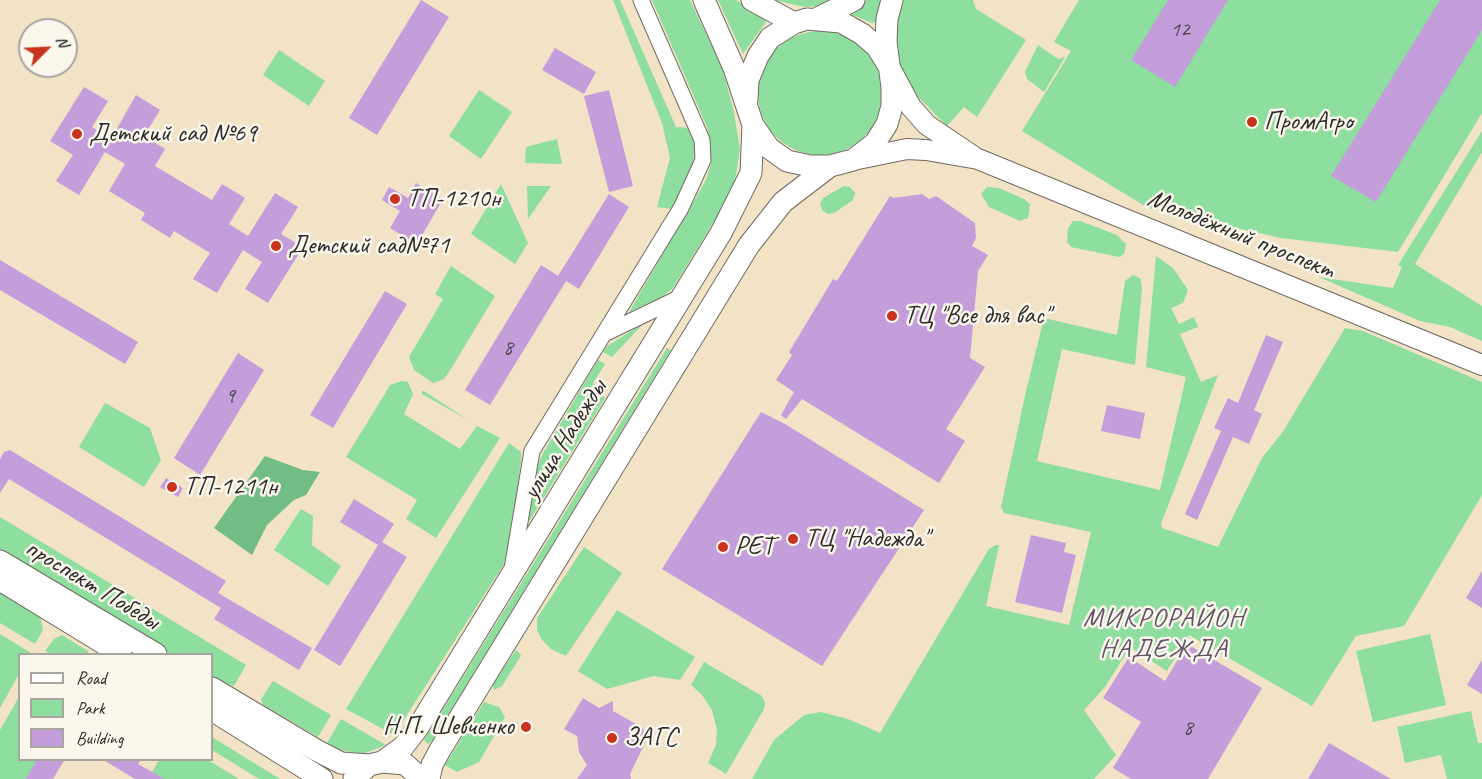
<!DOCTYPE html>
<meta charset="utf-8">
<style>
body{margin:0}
#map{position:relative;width:1482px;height:779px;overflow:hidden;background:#f2e2c6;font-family:Caveat,sans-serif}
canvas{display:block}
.legend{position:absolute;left:18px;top:653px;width:195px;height:108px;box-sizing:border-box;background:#fbf7ec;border:2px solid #a8a59f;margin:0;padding:8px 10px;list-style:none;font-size:18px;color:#2b2b2b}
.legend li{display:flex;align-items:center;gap:12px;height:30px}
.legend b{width:30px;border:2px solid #a8a59f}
.north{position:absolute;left:18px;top:18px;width:60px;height:60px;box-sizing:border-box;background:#fbf7ec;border:2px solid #a8a59f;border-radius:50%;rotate:66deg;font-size:16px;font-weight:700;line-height:24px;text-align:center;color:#2b2b2b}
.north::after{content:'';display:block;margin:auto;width:21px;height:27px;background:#c8321e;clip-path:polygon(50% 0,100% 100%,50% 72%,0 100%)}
</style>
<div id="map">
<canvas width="1482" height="779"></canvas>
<ul class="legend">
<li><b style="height:8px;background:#fff"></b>Road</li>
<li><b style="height:16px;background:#8dde9f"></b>Park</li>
<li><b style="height:16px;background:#c39eda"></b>Building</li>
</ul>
<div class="north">N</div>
</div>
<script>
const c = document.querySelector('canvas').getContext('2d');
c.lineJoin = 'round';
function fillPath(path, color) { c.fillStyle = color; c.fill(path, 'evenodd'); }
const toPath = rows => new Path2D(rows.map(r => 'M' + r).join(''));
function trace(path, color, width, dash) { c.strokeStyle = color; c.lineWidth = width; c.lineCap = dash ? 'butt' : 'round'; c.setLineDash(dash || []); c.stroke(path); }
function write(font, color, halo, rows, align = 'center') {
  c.font = font + ' Caveat,sans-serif'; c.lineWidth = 5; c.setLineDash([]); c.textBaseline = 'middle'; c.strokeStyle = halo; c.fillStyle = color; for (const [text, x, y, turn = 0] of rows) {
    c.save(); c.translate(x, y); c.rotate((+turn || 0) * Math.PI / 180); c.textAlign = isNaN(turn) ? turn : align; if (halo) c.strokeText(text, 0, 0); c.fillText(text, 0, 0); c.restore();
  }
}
const green = toPath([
 [613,0,620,0,676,127,689,128,694,138,694,162,672,209,657,207,670,158,662,123],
 [652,0,690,0,722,67,733,108,740,149,735,181,728,199,673,288,662,297,629,312,706,180,711,164,711,146,707,127],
 [718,0,736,0,768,19,743,54],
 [774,0,837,0,817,6,805,7],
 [867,0,883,0,877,21,872,23,848,13],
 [901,0,973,0,976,9,1026,40,977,117,964,107,947,126,918,97,901,68,894,37],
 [1079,0,1482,0,1482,113,1398,252,1281,238,1148,208,1022,131,1071,51,1054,42],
 '758 93a62 62 0 1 1 124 0a62 62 0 1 1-124 0Z',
 [1038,45,1058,59,1065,57,1044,92,1027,79,1025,72],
 [279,50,325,81,309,106,263,75],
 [479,90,512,112,481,159,449,136],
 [1482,131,1482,152,1415,264,1482,306,1482,341,1450,327,1420,321,1319,277,1393,288,1402,267,1398,265],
 [557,139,562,164,525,163,526,147],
 [501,184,528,243,515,264,471,234],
 [527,186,551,186,528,219],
 [844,186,850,187,855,193,853,200,834,213,828,214,822,210,820,204,823,198],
 [987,187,999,188,1024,199,1030,204,1028,218,1020,221,989,207,981,194],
 [1073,221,1080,221,1117,235,1126,244,1124,254,1119,257,1071,247,1067,242,1068,228],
 [1156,256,1173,268,1188,290,1183,303,1171,308,1179,324,1194,317,1198,327,1180,334,1201,382,1218,375,1161,524,1162,528,1218,547,1262,458,1284,430,1345,328,1363,331,1482,382,1482,495,1404,626,1356,636,1312,706,1189,635,1167,671,1130,647,1105,687,1084,710,1116,755,1094,779,752,779,774,740,804,715,821,712,848,719,880,733,989,549,996,545,999,545,986,606,1069,625,1091,532,1004,513,1001,507,1026,391,1044,318,1117,335,1125,281,1133,275,1140,278,1142,288,1135,365,1062,349,1037,461,1160,490,1186,377,1146,367],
 [451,266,495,296,449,372,444,379,433,383,414,370,409,357,443,299,435,294],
 [644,323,612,357,603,352,606,347],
 [667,348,671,350,433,740,428,744,424,740,427,735],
 [598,360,605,364,593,383,605,398,525,528,536,469,542,455],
 [402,381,408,382,413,394,404,414,460,449,477,426,500,438,436,538,406,519,417,500,346,457,386,392,390,385],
 [422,391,424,391,468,420,422,394],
 [105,403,150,428,161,460,144,487,79,447],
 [509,443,521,452,521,460,510,542,504,564,394,735,346,709],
 [301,509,313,516,312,545,341,566,328,586,274,550],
 [0,517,246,665,234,686,212,679,212,654,170,654,0,550],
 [584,547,622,573,566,656,551,649,542,640,537,630,537,618],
 [0,589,40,615,43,630,35,644,0,623],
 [617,610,695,657,680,680,654,676,607,689,578,671],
 [0,634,31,653,20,654,19,674,0,708],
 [1430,634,1446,705,1373,722,1356,651],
 [62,635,88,651,88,654,51,654,45,651,54,639],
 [516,650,521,655,519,659,502,686,494,690,493,684],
 [704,662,762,696,765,703,764,709,726,774,708,763,716,745,717,730,712,710,702,695,691,685],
 [273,681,331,715,318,737,263,705,261,699],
 [19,697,20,760,37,760,26,779,0,779,0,730],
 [484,702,499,707,505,717,479,762,457,772,445,765],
 [1471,711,1478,743,1482,743,1482,779,1447,779,1441,755,1405,763,1397,727],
 [341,719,386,745,362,754,340,750,327,743],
 [212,737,280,779,259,779,212,750],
 [159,760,208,760,239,779,164,779,152,772]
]);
const forest = toPath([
 [265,456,303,470,320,472,306,495,294,500,267,525,252,555,214,528]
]);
const building = toPath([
 [421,0,449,17,377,135,349,118],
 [1168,0,1228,0,1175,87,1131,60],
 [1440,0,1482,0,1482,30,1376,202,1331,176],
 [555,48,596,72,584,94,542,70],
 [84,87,108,101,92,127,111,139,136,95,160,110,144,136,165,149,155,166,212,200,222,184,245,198,229,224,248,236,275,193,298,207,281,234,303,247,268,303,245,289,262,262,243,250,217,293,193,279,210,253,174,231,170,238,141,220,145,213,109,191,125,164,105,152,79,195,56,181,73,155,50,141],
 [609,90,633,186,609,192,584,96],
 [416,183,443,199,417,244,390,228,400,211,382,200,389,187,408,198],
 [609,194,629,207,579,289,558,276],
 [922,194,929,199,936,196,975,223,976,238,972,246,988,255,978,271,970,358,985,367,946,429,965,441,939,483,802,399,786,419,781,415,794,392,776,380,792,355,789,352,833,279,837,281,890,196,893,198],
 [0,260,138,342,125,364,0,290],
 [541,265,566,281,490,405,465,390],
 [385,291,407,304,333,428,310,415],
 [1266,335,1283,342,1254,410,1262,414,1249,444,1233,437,1197,520,1185,514,1221,431,1214,428,1228,398,1238,403],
 [238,353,264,370,200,475,174,458],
 [1107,405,1145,413,1140,439,1101,431],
 [761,412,785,424,924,510,822,666,662,569],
 [10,450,226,581,218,593,312,648,299,670,214,619,221,608,9,479,0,493,0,459,4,452],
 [166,478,183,488,178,497,160,487],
 [354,499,394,524,382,542,407,557,340,666,314,650,378,545,340,522],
 [1031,535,1066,543,1064,552,1076,555,1062,613,1015,602],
 [1482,571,1482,608,1466,598],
 [1187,644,1262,688,1208,779,1131,779,1113,768,1141,722,1103,698,1129,657,1165,681],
 [1482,660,1482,694,1467,685],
 [583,698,599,708,613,701,613,711,643,728,647,739,630,774,631,779,577,779,587,765,579,752,577,736,564,729],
 [1329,743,1391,779,1308,779],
 [37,759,65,759,53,779,26,779],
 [102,759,141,759,138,764,165,779,135,779]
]);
const minor = toPath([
 [606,333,683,296],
 [512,569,532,451,681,208,703,160,702,140,641,0]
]);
const tertiary = toPath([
 [890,68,911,107,927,125,973,156],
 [853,160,907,149,926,150,978,159,1482,365]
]);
const secondary = toPath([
 [704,0,734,68,753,125,769,148,787,161,810,166,830,166,853,160,875,143,887,124,892,106,892,87,886,42,887,19,892,0],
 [752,0,794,23],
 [818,18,854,0],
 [747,100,748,80,758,56,770,38,794,23,807,19,841,22,862,34,877,47,888,65],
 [0,561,156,654],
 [0,580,121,654],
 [212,688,316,750,341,763,369,765],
 [212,710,322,779],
 [382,762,403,747,417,729,721,233,751,173,753,125],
 [354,779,369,765,382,762,405,764,422,779],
 [429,779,432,765,440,750,749,245,783,202,830,166]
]);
const markers = [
 [1252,122,6,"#c8321e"],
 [77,134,6,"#c8321e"],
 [395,199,6,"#c8321e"],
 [276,246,6,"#c8321e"],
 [892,316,6,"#c8321e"],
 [172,487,6,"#c8321e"],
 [793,539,6,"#c8321e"],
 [723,547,6,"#c8321e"],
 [526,727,6,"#c8321e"],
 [612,738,6,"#c8321e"]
];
const numberNames = [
 ["12",1180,30],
 ["8",508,348],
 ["9",230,396],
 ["8",1188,728]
];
const poiNames = [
 ["ПромАгро",1264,122],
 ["Детский сад №69",89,134],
 ["ТП-1210н",407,199],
 ["Детский сад№71",288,246],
 ["ТЦ \"Все для вас\"",904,316],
 ["ТП-1211н",184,487],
 ["ТЦ \"Надежда\"",805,539],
 ["РЕТ",735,547],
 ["Н.П. Шевченко",514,727,"right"],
 ["ЗАГС",624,738]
];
const streetNames = [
 ["Молодёжный проспект",1241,235,22],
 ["улица Надежды",565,440,-58],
 ["проспект Победы",92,585,31]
];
const neighbourhoodNames = [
 ["МИКРОРАЙОН",1164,619],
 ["НАДЕЖДА",1164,650]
];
fillPath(green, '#8dde9f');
fillPath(forest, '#72bd86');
fillPath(building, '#c39eda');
trace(minor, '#716b61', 17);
trace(tertiary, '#716b61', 22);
trace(secondary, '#716b61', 23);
trace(minor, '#fff', 15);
trace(tertiary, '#fff', 20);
trace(secondary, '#fff', 21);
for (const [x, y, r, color] of markers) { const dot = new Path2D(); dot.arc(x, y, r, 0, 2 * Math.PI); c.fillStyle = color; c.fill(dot); trace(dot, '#fbf7ec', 2); }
write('22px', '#514857', null, numberNames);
write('26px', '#2b2b2b', '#fbf7ec', poiNames, 'left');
write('26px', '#2b2b2b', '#fbf7ec', streetNames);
c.letterSpacing = '1.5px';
write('27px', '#605368', '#fbf7ec', neighbourhoodNames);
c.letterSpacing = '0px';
</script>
